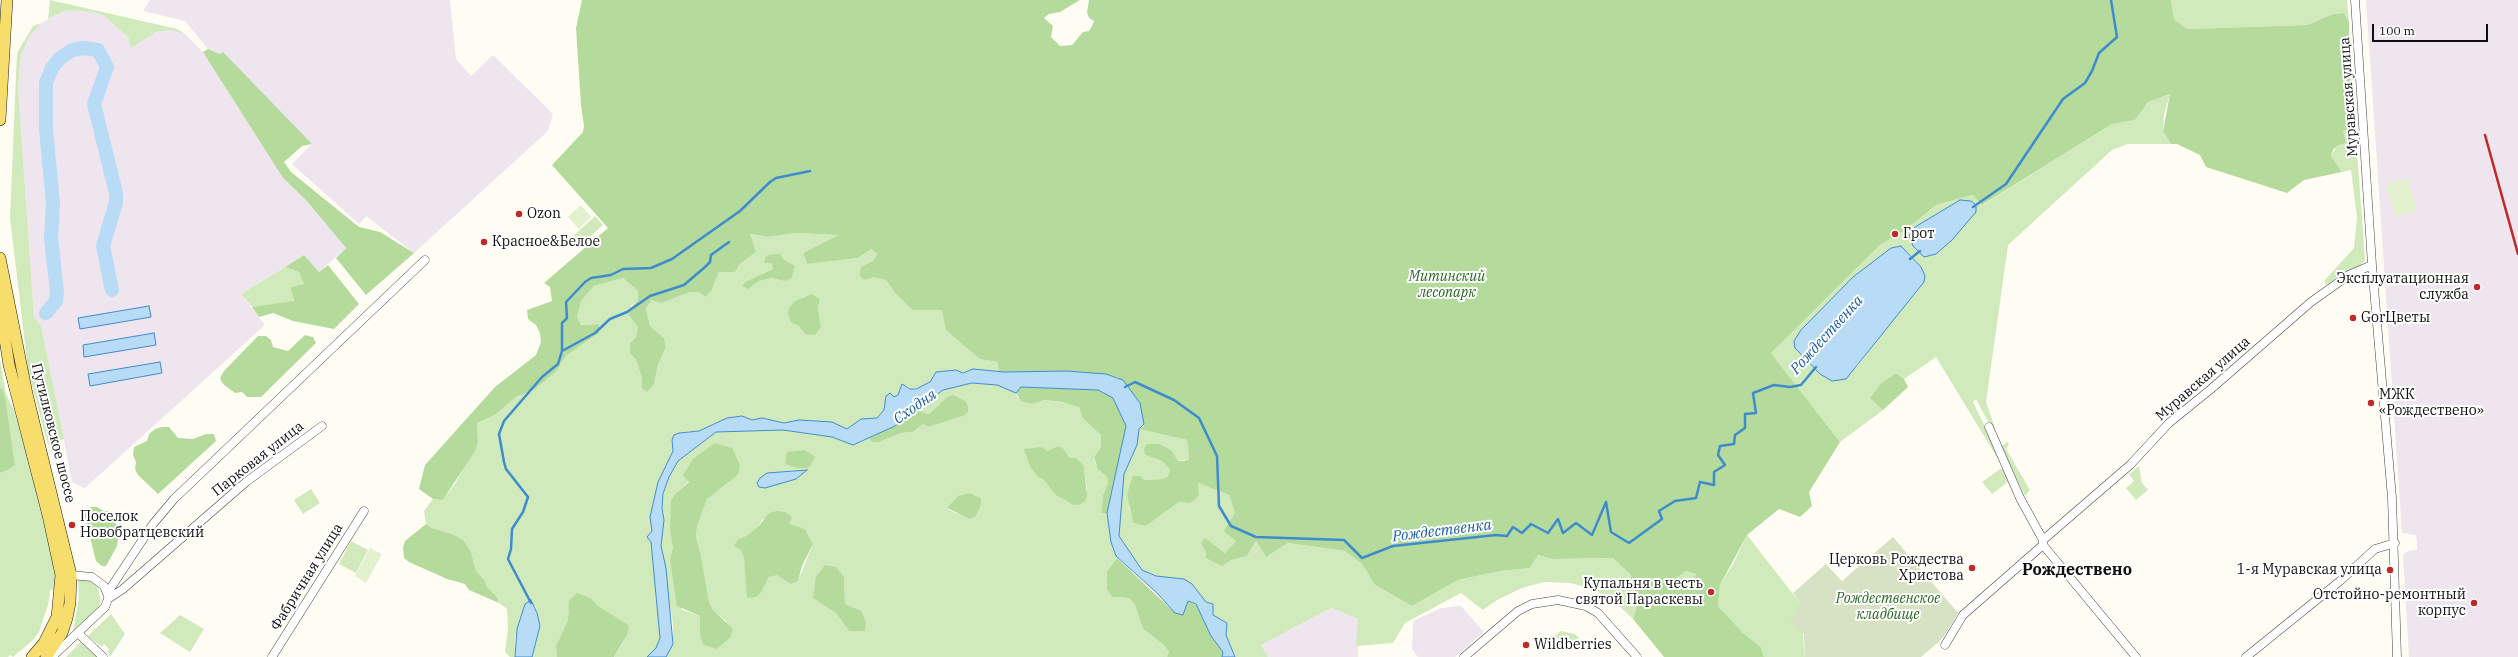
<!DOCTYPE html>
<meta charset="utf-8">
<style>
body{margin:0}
#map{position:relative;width:2518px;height:657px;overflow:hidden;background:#fffdf3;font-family:"IBM Plex Serif",serif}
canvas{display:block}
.scale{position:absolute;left:2372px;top:24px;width:116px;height:18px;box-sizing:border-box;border:2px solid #101010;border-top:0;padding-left:5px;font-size:12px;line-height:14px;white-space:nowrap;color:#101010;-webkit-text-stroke:3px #fff;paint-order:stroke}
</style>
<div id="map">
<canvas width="2518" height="657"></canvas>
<div class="scale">100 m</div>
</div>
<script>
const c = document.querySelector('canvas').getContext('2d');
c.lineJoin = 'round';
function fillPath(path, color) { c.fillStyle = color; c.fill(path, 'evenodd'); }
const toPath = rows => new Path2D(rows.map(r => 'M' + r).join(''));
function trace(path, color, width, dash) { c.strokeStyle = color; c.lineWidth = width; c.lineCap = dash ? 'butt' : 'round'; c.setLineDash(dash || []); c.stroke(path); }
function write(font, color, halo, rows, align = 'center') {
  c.font = font + ' "IBM Plex Serif",serif'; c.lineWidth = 4; c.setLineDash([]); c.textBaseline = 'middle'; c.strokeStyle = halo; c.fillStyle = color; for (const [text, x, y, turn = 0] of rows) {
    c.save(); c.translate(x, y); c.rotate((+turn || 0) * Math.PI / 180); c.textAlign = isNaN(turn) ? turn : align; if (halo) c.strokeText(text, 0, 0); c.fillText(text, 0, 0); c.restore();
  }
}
const industrial = toPath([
 [150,0,450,0,456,59,471,76,493,55,553,114,548,131,414,253,366,216,359,224,292,164,312,144,220,54,208,49,185,21,143,11],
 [2366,0,2518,0,2518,657,2409,657,2403,555,2408,551,2417,550,2417,543,2416,535,2402,533],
 [66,10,92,12,103,15,128,37,131,48,156,32,171,30,185,34,203,52,283,178,306,200,346,248,319,272,304,255,241,294,265,325,85,488,72,482,41,326,34,317,18,87,21,56,29,37,41,23],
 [1461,606,1484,632,1455,657,1418,657,1412,649,1413,621,1441,608],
 [1331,608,1358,619,1358,657,1268,657,1261,645]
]);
const green = toPath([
 [50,0,177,29,185,34,171,30,156,32,131,48,128,37,103,15,92,12,66,10,48,19],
 [2171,0,2347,0,2349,22,2344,13,2333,14,2307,25,2187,29,2174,19],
 [41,23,29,37,21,56,18,87,34,317,41,326,64,439,48,445,28,370,10,217,17,53,33,26],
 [2350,55,2365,260,2359,267,2339,276,2327,285,2324,281,2354,248,2357,217,2351,170,2342,172,2331,156,2337,146,2342,145,2343,131,2347,129,2351,106],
 [2170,94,2164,115,2163,131,2171,144,2128,144,2112,150,2008,245,1986,402,1995,428,1993,431,1976,399,1973,402,1999,456,1998,459,1936,357,1904,379,1896,373,1875,400,1883,410,1840,442,1771,353,1880,245,1906,230,1936,205,1973,195,1983,205,2112,124,2135,120,2148,102],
 [1901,246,1921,267,1920,288,1896,315,1857,367,1832,381,1820,374,1795,348,1880,257,1891,248],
 [595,216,603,225,578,248,570,239],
 [795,233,840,235,803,253,807,264,858,258,871,249,877,254,873,261,874,276,886,280,895,293,912,310,942,310,980,359,997,362,999,372,970,370,963,373,956,370,936,372,932,380,921,387,910,389,908,386,900,386,900,394,896,397,886,396,884,410,877,418,859,420,847,429,829,422,799,420,784,423,764,418,752,420,742,416,727,418,699,431,681,432,672,440,673,451,658,483,650,517,652,531,647,537,651,542,660,638,656,649,647,657,614,657,623,643,629,625,598,606,592,599,568,611,568,620,556,646,557,657,532,657,540,626,535,606,525,604,515,636,515,657,510,657,505,652,508,628,507,609,499,603,497,597,487,587,485,581,476,571,471,552,452,534,432,528,426,524,424,511,433,499,443,500,455,484,478,442,477,423,495,415,516,397,534,390,562,363,567,355,599,333,599,324,581,325,577,317,581,301,594,286,623,278,638,291,638,300,631,306,638,327,636,337,630,343,630,353,636,360,642,378,642,388,654,384,658,365,666,347,664,338,650,326,646,308,652,300,689,292,698,292,706,297,712,290,719,272,735,272,740,264,756,252,749,234,768,237],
 [771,263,784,281,771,278,747,281,773,269],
 [803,297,820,299,818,308,821,327,805,334,789,308],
 [285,267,299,272,304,284,290,287,294,302,252,307,241,294],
 [0,360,6,394,14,410,47,526,55,566,56,589,50,590,48,605,39,632,32,641,13,657,10,655,8,657,0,657,0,473,8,470,15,465,6,402,3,389,0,388],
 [972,383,997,385,1016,393,1017,397,1033,404,1044,400,1073,404,1079,407,1084,418,1102,435,1101,447,1094,457,1095,463,1107,477,1108,483,1103,495,1101,513,1107,513,1111,542,1117,558,1115,560,1112,597,1129,598,1135,605,1143,629,1164,645,1169,652,1167,657,666,657,673,644,673,625,661,546,664,520,662,500,669,477,678,461,716,432,783,430,832,437,853,445,869,438,872,442,879,442,901,433,913,432,923,424,928,427,963,416,947,397,929,414,917,410,943,390],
 [1058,446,1063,448,1070,458,1084,466,1087,490,1073,505,1061,498,1044,480,1038,477,1030,467,1025,449,1047,451],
 [806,470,796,479,778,483,782,471],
 [683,474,738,475,707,499,697,527,696,537,701,555,709,602,713,610,727,622,700,635,700,616,682,610,670,559,673,547,676,493,689,481],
 [955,501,981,505,976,516,958,514,947,509],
 [763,519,805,529,813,544,798,581,791,584,777,574,769,577,762,591,748,598,744,558,738,539,746,536,759,526],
 [844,577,845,604,849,631,836,613],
 [1139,429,1187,440,1189,459,1177,461,1171,450,1153,444,1145,455,1162,461,1170,470,1168,476,1163,479,1144,480,1129,506,1133,523,1146,526,1179,502,1190,503,1195,500,1199,495,1198,483,1229,495,1235,513,1236,541,1225,553,1205,539,1231,560,1247,556,1256,541,1266,557,1288,543,1345,551,1362,564,1375,585,1412,606,1458,580,1500,571,1530,568,1538,555,1552,559,1613,558,1630,574,1638,602,1633,619,1615,602,1593,589,1570,583,1544,582,1522,588,1497,600,1483,610,1461,593,1405,623,1393,643,1356,646,1358,619,1331,608,1261,645,1268,657,1235,657,1226,635,1227,623,1213,615,1213,604,1206,602,1192,584,1184,579,1156,576,1142,570,1118,534,1124,474,1137,445],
 [2007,442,2009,444,2006,449,2030,490,2025,496,2001,447],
 [2139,466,2142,483,2148,490,2136,500,2126,488,2134,481,2129,474],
 [2000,469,2004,469,2009,481,1992,494,1982,482],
 [311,489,320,503,303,514,294,500],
 [1747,535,1800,603,1805,657,1764,657,1761,647,1743,633,1718,606,1720,585,1733,564],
 [351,541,368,550,356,573,339,564],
 [1686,571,1696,574,1686,590,1678,588,1676,579],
 [78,580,88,580,94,583,98,588,101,601,97,610,73,632,79,597],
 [111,614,125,634,110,657,108,651,109,649,104,644,102,647,88,636],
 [180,615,204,629,190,652,160,633],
 [1561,631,1575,634,1579,638,1566,649,1555,636],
 [81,642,97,657,66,657]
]);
const forest = toPath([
 [582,0,1080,0,1060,12,1049,14,1044,18,1053,26,1051,37,1060,46,1072,45,1083,32,1089,31,1092,26,1094,21,1089,18,1087,12,1089,0,2171,0,2174,19,2187,29,2307,25,2333,14,2344,13,2349,22,2351,128,2343,131,2346,143,2337,146,2333,150,2331,156,2342,172,2304,180,2287,193,2206,167,2200,155,2177,144,2171,144,2163,131,2170,94,2148,102,2135,120,2112,124,1982,205,1973,195,1936,205,1906,230,1880,245,1771,353,1840,442,1809,492,1812,506,1800,517,1779,509,1747,535,1720,585,1718,606,1743,633,1761,647,1764,657,1664,657,1633,619,1638,602,1630,574,1613,558,1552,559,1538,555,1530,568,1500,571,1458,580,1412,606,1375,585,1362,564,1345,551,1288,543,1266,557,1256,541,1247,556,1231,560,1222,566,1206,558,1206,552,1201,543,1205,538,1225,553,1236,541,1224,531,1235,513,1229,495,1198,483,1199,495,1195,500,1190,503,1179,502,1146,526,1133,523,1127,494,1133,476,1140,476,1144,480,1163,479,1168,476,1170,470,1162,461,1145,455,1144,449,1147,444,1159,444,1171,450,1178,461,1184,461,1189,459,1187,440,1139,429,1144,426,1141,407,1118,377,1067,371,999,372,997,362,980,359,946,330,942,310,912,310,895,293,886,280,874,277,864,280,860,275,861,267,873,261,877,254,871,249,858,258,807,264,803,253,839,235,795,233,768,237,750,234,756,252,740,264,735,272,719,272,712,290,706,297,698,292,689,292,661,303,652,300,646,308,650,326,664,338,666,347,658,365,654,384,647,392,642,388,642,378,636,360,630,353,630,343,636,337,638,327,627,312,638,300,638,291,623,278,594,286,581,301,577,317,581,325,599,324,599,333,567,355,556,371,534,390,516,397,495,415,477,423,478,442,475,451,443,500,433,499,419,489,425,465,495,387,536,355,541,342,540,333,536,325,528,319,527,310,552,301,550,287,544,283,608,228,552,165,583,132,584,126,581,105,576,28],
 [1686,571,1696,574,1686,590,1678,588,1676,579],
 [208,49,220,54,223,52,312,144,302,146,284,162,291,172,359,227,380,232,414,253,366,295,336,258,346,248,306,200,283,178,208,60,203,52],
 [773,254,780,254,784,260,795,266,791,279,784,281,771,278,758,281,748,289,742,286,747,281,773,269,771,263,764,263,766,256],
 [304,255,319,272,328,265,359,304,334,329,293,321,273,313,259,317,252,307,294,301,290,287,304,284,299,272,285,267],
 [812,294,820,299,818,308,821,327,815,335,805,334,799,326,791,322,788,313,789,308,795,301],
 [305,335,313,337,316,343,261,397,247,397,242,392,235,393,223,384,220,378,224,371,258,336,266,336,271,340,273,347,288,351],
 [1896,373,1904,379,1908,387,1883,410,1870,398,1881,384],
 [1021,387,1098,390,1110,395,1116,402,1126,426,1107,513,1101,513,1103,495,1108,483,1107,477,1098,469,1094,457,1101,447,1101,435,1083,418,1079,407,1062,402,1044,400,1033,404,1021,401,1016,393],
 [0,388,3,389,6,402,15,465,8,470,0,473],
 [953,395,965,401,968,406,968,412,963,416,928,427,923,424,913,432,901,433,879,442,872,442,869,438,895,426,917,410,929,414,947,397],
 [162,427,169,427,178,438,193,439,206,434,214,434,216,441,158,494,138,475,135,469,136,462,133,455,134,447,147,441,149,434,155,429],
 [715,443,732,448,740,465,738,475,707,499,697,527,696,537,701,555,709,602,713,610,733,629,730,638,716,649,703,644,700,635,700,616,677,606,670,559,673,547,670,529,671,501,676,493,689,482,683,475,693,459],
 [1058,446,1063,448,1070,458,1076,458,1084,466,1087,497,1084,502,1079,505,1073,505,1056,495,1044,480,1038,477,1030,467,1024,449,1042,447,1047,451],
 [805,450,815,457,809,468,797,468,785,464,787,452],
 [970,493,981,499,981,505,976,516,970,519,947,508,958,496],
 [90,507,97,507,104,511,111,511,119,532,117,546,106,566,102,566,96,561,84,513],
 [777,511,785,512,792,517,789,524,805,529,813,544,802,566,798,581,791,584,777,575,769,577,762,591,756,597,747,598,744,558,741,550,734,546,738,539,746,536,759,526,769,513],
 [426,524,432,528,452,534,463,540,471,552,476,571,485,581,487,587,497,597,499,603,469,590,465,584,447,579,409,562,404,558,403,548,405,541],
 [1117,558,1172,610,1188,601,1197,606,1211,636,1223,652,1222,657,1167,657,1169,652,1164,645,1143,629,1135,605,1129,598,1112,597,1107,589,1107,572],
 [825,565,836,567,844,577,845,604,861,611,866,622,865,631,849,631,836,613,813,598,816,577],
 [577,593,592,599,598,606,629,625,627,635,614,657,557,657,556,646,568,620,569,601]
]);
const cemetery = toPath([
 [1893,537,1958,613,1943,638,1921,657,1805,657,1804,634,1795,629,1790,620,1800,603,1793,593,1826,564,1842,581]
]);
const pitch = toPath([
 [2408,178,2417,211,2395,217,2386,185],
 [581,205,591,217,579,229,568,217],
 [370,548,382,554,366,583,355,576]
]);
const water = toPath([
 [1960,200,1971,201,1976,205,1976,212,1952,240,1936,254,1924,257,1913,246,1909,236,1915,227,1960,200],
 [1901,246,1921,267,1925,276,1924,282,1846,379,1832,381,1820,374,1795,348,1794,341,1801,330,1853,277,1891,248,1901,246],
 [149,306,151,317,80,329,78,318,149,306],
 [154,333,156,345,84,357,83,345,154,333],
 [160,362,162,373,90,386,88,374,160,362],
 [973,369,1004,372,1066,371,1106,374,1123,380,1140,403,1144,424,1139,429,1137,445,1124,474,1119,536,1142,570,1156,576,1184,579,1192,584,1206,602,1213,604,1213,615,1227,623,1226,635,1235,657,1222,657,1223,652,1211,636,1196,604,1188,601,1183,615,1175,613,1158,594,1116,556,1111,542,1107,513,1126,426,1113,398,1098,390,1021,387,1016,393,997,385,972,383,943,390,895,426,853,445,832,437,783,430,716,432,678,461,669,477,663,494,662,508,664,520,661,546,666,568,673,644,666,657,647,657,656,648,660,638,651,542,647,537,652,531,650,517,658,482,673,451,672,440,674,435,679,433,699,431,727,418,742,416,752,420,762,418,784,423,799,420,832,422,847,429,861,419,877,418,884,410,886,396,890,393,894,397,898,395,902,384,910,389,916,389,930,382,936,372,956,370,963,373,973,369],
 [807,470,796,479,765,488,759,487,757,483,760,478,767,473,807,470],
 [531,600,537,613,540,626,533,653,532,657,515,657,517,629,525,604,531,600]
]);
const stream = toPath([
 [1973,207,2006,184,2063,99,2085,83,2092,71,2099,53,2117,37,2111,0],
 [1910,259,1920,251],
 [562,351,562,323,567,318,566,302,585,282,591,278,611,275,623,269,651,268,672,259,740,211,770,182,776,178,810,171],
 [1125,387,1135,382,1174,400,1199,418,1217,456,1219,506,1231,526,1256,537,1344,540,1362,558,1393,546,1496,535,1507,536,1513,527,1522,533,1531,524,1548,533,1558,519,1563,533,1576,523,1592,535,1606,502],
 [1606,502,1611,532,1629,543,1662,519,1659,511,1675,501,1696,498,1700,482,1714,485,1714,472,1725,465,1718,455,1720,446,1734,444,1735,435,1745,428,1745,414,1756,413,1753,393,1774,385,1790,387,1801,385,1816,367],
 [531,603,508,559,511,549,512,529,523,512,528,497,506,469,504,462,499,434,504,421,542,377,558,364,562,351,595,333,610,319,627,312,650,296,684,285,705,267,710,262,711,255,729,242]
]);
const river = toPath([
 [46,313,56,301,57,292,51,238,53,204,46,129,46,83,52,68,59,59,72,50,84,48,98,50,107,67,94,104,116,193,116,202,103,246,112,290]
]);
const minor = toPath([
 [2355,0,2372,265,2392,498,2397,657],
 [1989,427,2020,498,2043,540,2043,545,2136,657],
 [2043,540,2130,465,2169,423,2211,389,2311,302,2349,275,2372,265],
 [67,577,71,575,92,577,104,586,108,596],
 [108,592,153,524,174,499,425,260],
 [78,633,103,657],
 [1945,645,1963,615,2043,545],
 [52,657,105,607,108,599,123,589,246,482,322,426],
 [272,657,364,511],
 [1464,657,1518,611,1532,604,1558,600,1586,606,1598,613,1637,657],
 [2246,657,2340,581,2375,549,2395,543]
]);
const major = toPath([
 [0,120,7,0],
 [0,258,27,394,71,575,70,603,67,618,62,633,46,657],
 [1,288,4,333,9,365,48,515,61,575,57,617,44,643,32,657]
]);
const rail = toPath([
 [2485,135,2518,254]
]);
const markers = [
 [519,214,4,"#c02928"],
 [1895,234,4,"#c02928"],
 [484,242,4,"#c02928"],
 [2477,287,4,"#c02928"],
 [2353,318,4,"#c02928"],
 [2371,403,4,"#c02928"],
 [72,525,4,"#c02928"],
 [1972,568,4,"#c02928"],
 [2390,570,4,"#c02928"],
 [1711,592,4,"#c02928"],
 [2474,603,4,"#c02928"],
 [1526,645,4,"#c02928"]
];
const streetNames = [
 ["Муравская улица",2349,97,-94],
 ["Муравская улица",2203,379,-41],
 ["Путилковское шоссе",53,433,76],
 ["Парковая улица",258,459,-38],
 ["Фабричная улица",307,577,-58]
];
const poiNames = [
 ["Ozon",527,214],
 ["Грот",1903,234],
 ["Красное&Белое",492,242],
 ["Эксплуатационная",2469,279,"right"],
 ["служба",2469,295,"right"],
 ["GorЦветы",2361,318],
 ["МЖК",2379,395],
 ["«Рождествено»",2379,411],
 ["Поселок",80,517],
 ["Новобратцевский",80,533],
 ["Церковь Рождества",1964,560,"right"],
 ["Христова",1964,576,"right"],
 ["1-я Муравская улица",2382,570,"right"],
 ["Купальня в честь",1703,584,"right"],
 ["святой Параскевы",1703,600,"right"],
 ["Отстойно-ремонтный",2466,595,"right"],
 ["корпус",2466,611,"right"],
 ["Wildberries",1534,645]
];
const parkNames = [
 ["Митинский",1447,277],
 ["лесопарк",1447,293],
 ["Рождественское",1888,599],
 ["кладбище",1888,615]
];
const waterNames = [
 ["Рождественка",1827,335,-48],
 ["Сходня",915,407,-35],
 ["Рождественка",1442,531,-7]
];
const quarterNames = [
 ["Рождествено",2077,570]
];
fillPath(industrial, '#eee5ee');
fillPath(green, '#d1eabc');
fillPath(forest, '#b4db9b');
fillPath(cemetery, '#d6e2c3');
fillPath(pitch, '#e3f1ce');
fillPath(water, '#b8dbf6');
trace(water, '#3f8ccd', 1);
trace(stream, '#3f8ccd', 2.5);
trace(river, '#b8dbf6', 14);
trace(minor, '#434343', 9);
trace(major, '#212121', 12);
trace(minor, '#fff', 8);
trace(major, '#f7dd6b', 11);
trace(rail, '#c02928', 2.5);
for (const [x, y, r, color] of markers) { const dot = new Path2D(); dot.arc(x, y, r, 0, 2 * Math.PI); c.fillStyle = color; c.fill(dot); trace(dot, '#fff', 1.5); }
write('14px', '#101010', '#fff', streetNames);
write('14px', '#101010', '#fff', poiNames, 'left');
write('italic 14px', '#2a6820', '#fff', parkNames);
write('italic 15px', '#195ea2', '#fff', waterNames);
write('bold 16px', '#101010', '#fff', quarterNames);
</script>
